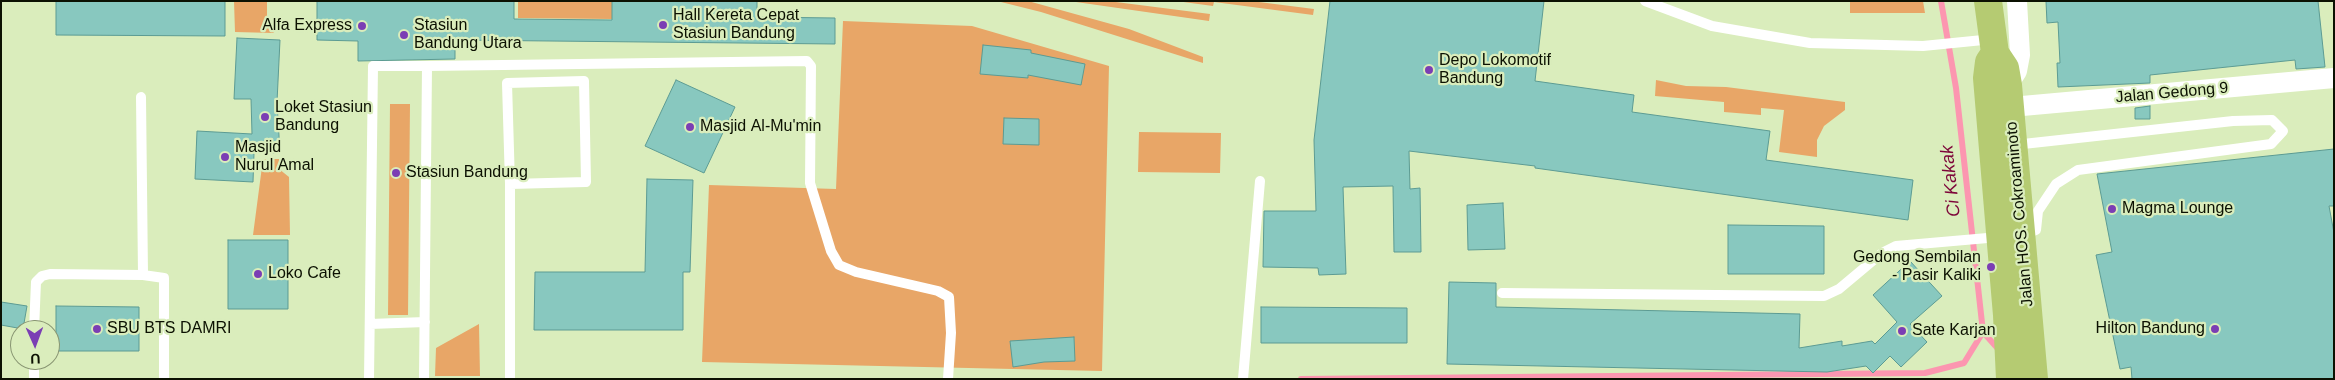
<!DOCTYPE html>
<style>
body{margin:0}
#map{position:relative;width:2335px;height:380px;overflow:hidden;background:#daedbc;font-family:Helvetica,sans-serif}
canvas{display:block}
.frame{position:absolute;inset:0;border:2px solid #0c1102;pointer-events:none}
.north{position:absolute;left:10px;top:320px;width:50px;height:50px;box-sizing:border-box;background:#daedbc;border:1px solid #889572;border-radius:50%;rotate:178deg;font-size:14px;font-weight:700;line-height:20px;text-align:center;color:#0c1102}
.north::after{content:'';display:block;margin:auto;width:18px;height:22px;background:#7b3eb4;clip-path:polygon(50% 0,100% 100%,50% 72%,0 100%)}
</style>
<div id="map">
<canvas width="2335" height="380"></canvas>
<div class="frame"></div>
<div class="north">U</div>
</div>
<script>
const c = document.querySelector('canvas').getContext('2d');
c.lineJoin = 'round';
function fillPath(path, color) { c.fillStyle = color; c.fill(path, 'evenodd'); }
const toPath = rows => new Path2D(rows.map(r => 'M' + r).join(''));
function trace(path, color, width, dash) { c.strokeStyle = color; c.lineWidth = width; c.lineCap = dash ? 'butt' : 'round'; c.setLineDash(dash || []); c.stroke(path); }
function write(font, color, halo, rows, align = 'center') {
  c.font = font + ' Helvetica,sans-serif'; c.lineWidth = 4.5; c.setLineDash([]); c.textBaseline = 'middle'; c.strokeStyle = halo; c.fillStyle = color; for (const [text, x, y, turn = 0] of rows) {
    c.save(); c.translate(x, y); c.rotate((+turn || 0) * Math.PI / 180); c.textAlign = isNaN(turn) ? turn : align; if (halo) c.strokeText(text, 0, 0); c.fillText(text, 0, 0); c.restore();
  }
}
const green = toPath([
 [234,1,267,1,267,22,274,33,235,32],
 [518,1,612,1,612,19,518,18],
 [997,1,1028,1,1129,29,1203,57,1203,63,1041,12],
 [1069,1,1108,1,1210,14,1209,21],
 [1176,1,1251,1,1314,9,1313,15,1214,2,1213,6],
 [1850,1,1923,1,1925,13,1850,13],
 [843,21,972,26,1109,66,1102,371,702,362,709,185,836,189],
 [1656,80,1686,86,1726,87,1845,102,1845,110,1824,126,1817,140,1817,157,1779,152,1784,110,1761,108,1761,115,1724,112,1724,102,1655,96],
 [390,104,410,104,408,315,388,315],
 [1139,132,1221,133,1220,173,1138,172],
 [263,159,279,159,279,169,289,177,290,235,253,235],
 [479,324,480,376,435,376,436,348]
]);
const stream = toPath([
 [1941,1,1956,88,1983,332,2000,351],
 [1301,379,1925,373,1964,363,1983,332]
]);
const building = toPath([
 [56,1,225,1,225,36,56,35,56,1],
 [317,1,514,1,514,19,612,20,612,1,757,1,757,17,835,18,835,44,455,40,455,59,358,61,358,41,317,40,317,1],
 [1330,1,1544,1,1535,81,1634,95,1632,112,1770,131,1766,160,1913,180,1908,220,1535,168,1535,166,1409,151,1410,189,1420,188,1421,252,1394,252,1393,186,1343,187,1346,274,1319,275,1318,268,1263,267,1264,211,1316,211,1314,140,1330,1],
 [2046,1,2318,1,2325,67,2296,69,2295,60,2150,75,2150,83,2058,87,2057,63,2060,63,2058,22,2047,23,2046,1],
 [237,38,280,40,277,102,280,153,254,153,253,182,195,179,197,131,252,134,251,99,234,99,237,38],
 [983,45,1031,50,1031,53,1085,64,1081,85,1028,75,1028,78,980,74,983,45],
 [676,80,735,107,704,173,645,146,676,80],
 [2150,106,2150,119,2135,119,2135,108,2150,106],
 [1004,118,1039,119,1039,145,1003,144,1004,118],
 [2334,149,2334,206,2329,206,2334,233,2334,379,2132,379,2131,367,2120,369,2096,255,2112,252,2097,174,2334,149],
 [647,179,693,180,690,272,683,272,683,330,534,330,535,272,645,272,647,179],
 [1503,203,1505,249,1468,250,1467,205,1503,203],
 [1728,225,1824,226,1824,274,1728,274,1728,225],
 [228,240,288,240,288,309,228,309,228,240],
 [1910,261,1942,296,1910,324,1927,342,1901,367,1890,356,1873,373,1866,366,1827,372,1447,364,1449,282,1496,283,1496,307,1800,314,1799,348,1842,341,1842,346,1872,341,1875,344,1897,322,1873,295,1910,261],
 [1,302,27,306,23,329,1,325,1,302],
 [56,306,139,307,139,351,56,351,56,306],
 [1261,307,1407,308,1407,343,1261,343,1261,307],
 [1074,337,1075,361,1044,362,1013,367,1010,341,1074,337]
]);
const service = toPath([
 [1645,1,1712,26,1810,43,1923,46,1993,39],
 [427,66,807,61,811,66,810,183,831,251,839,265,856,272,938,291,949,297,951,333,948,379],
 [141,97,143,275],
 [2014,145,2233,121,2272,120,2283,131,2271,144,2078,170,2056,184,2038,211,2036,230,2024,235],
 [1502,293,1824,296,1839,289,1882,253,1896,246,1999,237],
 [370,324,425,322],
 [34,330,36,282,42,276,50,274,143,275,164,278,164,379],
 [34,379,34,360],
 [369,379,373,66,427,66,424,379],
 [510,379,510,184,507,83,584,81,586,182,510,184],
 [1243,379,1260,181]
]);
const minor = toPath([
 [2008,85,2017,71,2020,55,2017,1],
 [2011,107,2334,78]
]);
const primary = toPath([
 [1988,1,1995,53,2005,68,2008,85,2034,379],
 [1995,53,1989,62,1987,78,2007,315,2010,379]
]);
const markers = [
 [663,25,5,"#7b3eb4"],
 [362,26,5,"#7b3eb4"],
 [404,35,5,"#7b3eb4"],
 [1429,70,5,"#7b3eb4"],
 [265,117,5,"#7b3eb4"],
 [690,127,5,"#7b3eb4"],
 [225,157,5,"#7b3eb4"],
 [396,173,5,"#7b3eb4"],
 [2112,209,5,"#7b3eb4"],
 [1991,267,5,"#7b3eb4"],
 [258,274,5,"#7b3eb4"],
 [97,329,5,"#7b3eb4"],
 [2215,329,5,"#7b3eb4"],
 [1902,331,5,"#7b3eb4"]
];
const poiNames = [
 ["Hall Kereta Cepat",673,16],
 ["Stasiun Bandung",673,34],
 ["Alfa Express",352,26,"right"],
 ["Stasiun",414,26],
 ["Bandung Utara",414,44],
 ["Depo Lokomotif",1439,61],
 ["Bandung",1439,79],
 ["Loket Stasiun",275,108],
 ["Bandung",275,126],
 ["Masjid Al-Mu'min",700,127],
 ["Masjid",235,148],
 ["Nurul Amal",235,166],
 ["Stasiun Bandung",406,173],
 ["Magma Lounge",2122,209],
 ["Gedong Sembilan",1981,258,"right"],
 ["- Pasir Kaliki",1981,276,"right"],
 ["Loko Cafe",268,274],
 ["SBU BTS DAMRI",107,329],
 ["Hilton Bandung",2205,329,"right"],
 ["Sate Karjan",1912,331]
];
const streetNames = [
 ["Jalan Gedong 9",2172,93,-5],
 ["Jalan HOS. Cokroaminoto",2020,214,-95]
];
const waterNames = [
 ["Ci Kakak",1951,181,-96]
];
fillPath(green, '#e8a667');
trace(stream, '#fc96b0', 6);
fillPath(building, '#88c8bf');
trace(building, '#5c9b93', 1);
trace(service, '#fff', 10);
trace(minor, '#fff', 20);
trace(primary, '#b5cb72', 28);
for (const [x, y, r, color] of markers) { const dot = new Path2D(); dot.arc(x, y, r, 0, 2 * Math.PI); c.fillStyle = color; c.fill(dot); trace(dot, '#daedbc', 2); }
write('16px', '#0c1102', '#daedbc', poiNames, 'left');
write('16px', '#0c1102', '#daedbc', streetNames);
write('italic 18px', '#7d0539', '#daedbc', waterNames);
</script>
